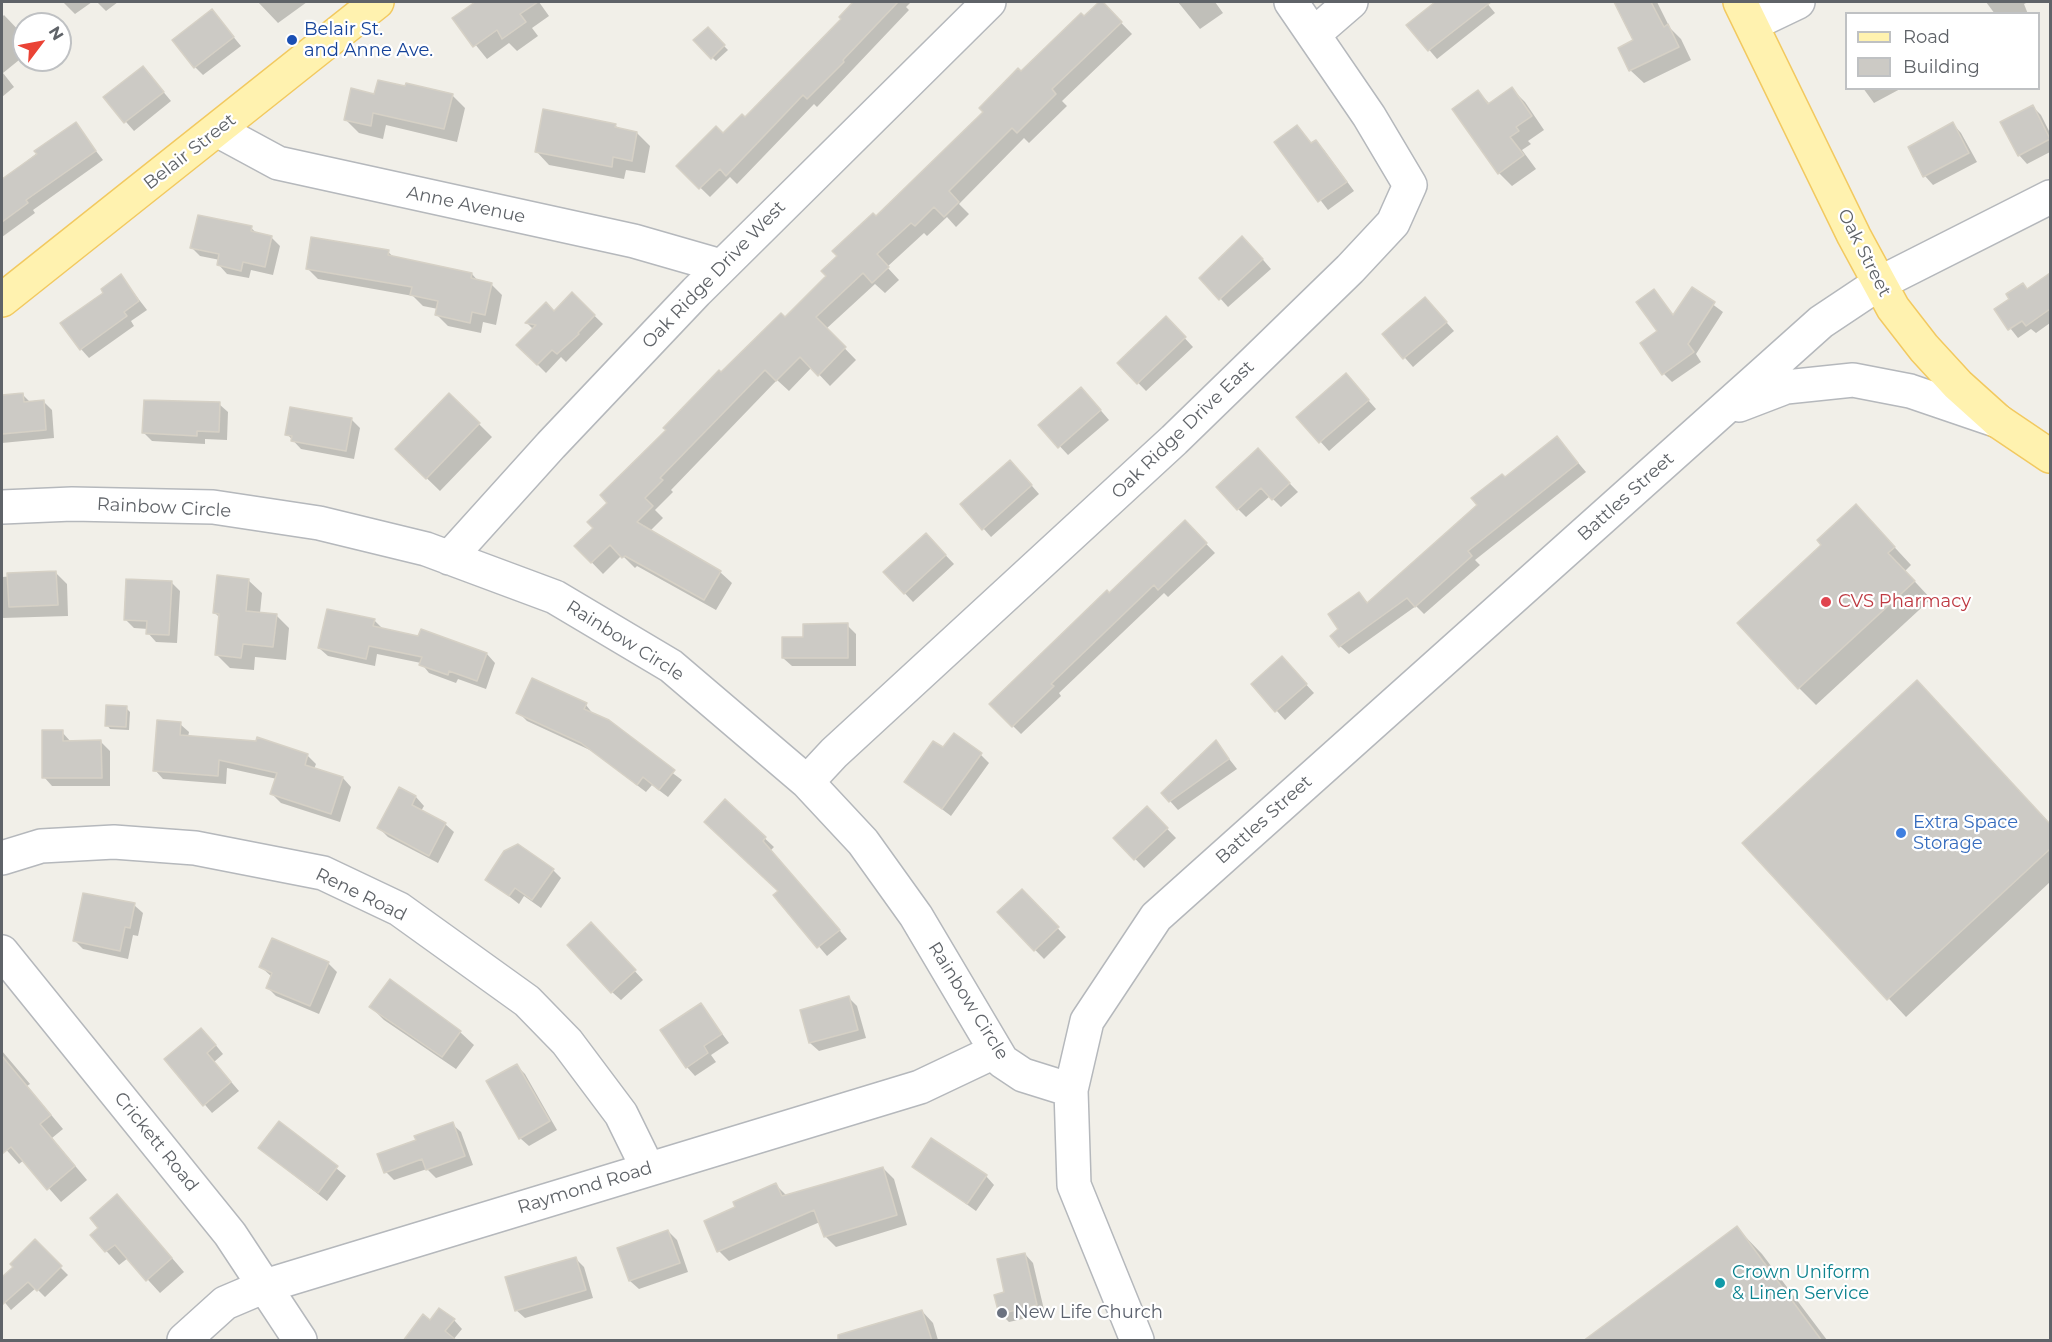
<!DOCTYPE html>
<style>
body{margin:0}
#map{position:relative;width:2052px;height:1342px;overflow:hidden;background:#f1efe8;font-family:Montserrat,sans-serif}
canvas{display:block}
.frame{position:absolute;inset:0;border:3px solid #5f6368;pointer-events:none}
.legend{position:absolute;left:1845px;top:12px;width:195px;height:78px;box-sizing:border-box;background:#fff;border:2px solid #bfc1c3;margin:0;padding:8px 10px;list-style:none;font-size:18px;color:#5f6368}
.legend li{display:flex;align-items:center;gap:12px;height:30px}
.legend b{width:30px;border:2px solid #bfc1c3}
.north{position:absolute;left:12px;top:12px;width:60px;height:60px;box-sizing:border-box;background:#fff;border:2px solid #bfc1c3;border-radius:50%;rotate:58deg;font-size:16px;font-weight:700;line-height:24px;text-align:center;color:#5f6368}
.north::after{content:'';display:block;margin:auto;width:21px;height:27px;background:#ea4335;clip-path:polygon(50% 0,100% 100%,50% 72%,0 100%)}
</style>
<div id="map">
<canvas width="2052" height="1342"></canvas>
<div class="frame"></div>
<ul class="legend">
<li><b style="height:8px;background:#fff2af"></b>Road</li>
<li><b style="height:16px;background:#cccac5"></b>Building</li>
</ul>
<div class="north">N</div>
</div>
<script>
const c = document.querySelector('canvas').getContext('2d');
c.lineJoin = 'round';
function fillPath(path, color) { c.fillStyle = color; c.fill(path, 'evenodd'); }
const toPath = rows => new Path2D(rows.map(r => 'M' + r).join(''));
function trace(path, color, width, dash) { c.strokeStyle = color; c.lineWidth = width; c.lineCap = dash ? 'butt' : 'round'; c.setLineDash(dash || []); c.stroke(path); }
function write(font, color, halo, rows, align = 'center') {
  c.font = font + ' Montserrat,sans-serif'; c.lineWidth = 4.5; c.setLineDash([]); c.textBaseline = 'middle'; c.strokeStyle = halo; c.fillStyle = color; for (const [text, x, y, turn = 0] of rows) {
    c.save(); c.translate(x, y); c.rotate((+turn || 0) * Math.PI / 180); c.textAlign = isNaN(turn) ? turn : align; if (halo) c.strokeText(text, 0, 0); c.fillText(text, 0, 0); c.restore();
  }
}
const shadow = toPath([
 [63,2,92,2,75,14],
 [97,2,118,2,106,11],
 [258,2,307,2,278,23],
 [478,2,539,2,549,16,532,28,538,36,517,51,509,43,487,59,454,18],
 [855,2,911,2,906,7,909,10,817,107,814,104,737,184,730,177,710,197,678,166,745,119,843,19,841,17],
 [1101,2,1132,34,1062,101,1067,106,1029,143,1024,138,959,204,969,214,956,227,947,217,927,236,924,233,887,267,899,280,885,293,875,284,826,329,856,360,830,386,812,367,789,391,777,380,671,490,673,492,655,510,663,518,650,531,720,572,732,583,716,610,637,566,635,568,622,555,603,574,576,546,595,528,609,503,721,374,785,319,828,276,876,218,985,112,1021,73],
 [1178,2,1215,2,1223,13,1200,29],
 [1436,2,1486,2,1495,13,1437,59,1408,25],
 [1616,2,1657,2,1670,28,1681,39,1691,60,1644,83,1630,70,1635,41],
 [1986,2,2028,2,2024,4,2028,14,1995,14],
 [212,11,241,46,203,75,195,67],
 [4,15,24,36,24,56,3,73,14,87,2,97,2,17],
 [707,29,728,50,716,61,695,41],
 [151,77,171,101,134,131,105,98],
 [1863,88,1902,88,1874,103],
 [1512,89,1525,102,1544,130,1528,141,1531,144,1522,150,1536,169,1512,186,1499,173,1478,92,1490,104],
 [452,95,465,108,457,142,386,125,383,139,359,133,346,120,375,96],
 [2033,107,2041,115,2050,133,2050,152,2027,164,2019,155],
 [75,124,103,160,33,210,35,213,2,237,2,180],
 [1953,124,1961,133,1977,162,1933,185,1925,176,1910,148],
 [615,125,620,130,637,133,650,146,645,173,626,170,624,179,549,165,536,151],
 [1297,127,1312,144,1315,142,1324,150,1354,191,1328,210,1276,142],
 [251,228,258,234,271,237,280,246,273,275,251,270,249,278,227,274,219,265,220,260,200,256,192,248],
 [1251,246,1271,269,1228,307,1220,298],
 [388,252,395,258,472,274,479,282,491,284,502,295,496,325,483,322,481,333,448,326,437,315,438,309,423,306,413,296,318,279,307,268],
 [121,276,147,310,131,321,134,326,89,358,81,349,105,293],
 [2045,279,2050,284,2050,323,2036,333,2031,329,2018,338,1996,310],
 [1692,289,1723,312,1696,354,1701,362,1672,382,1664,374,1654,291,1674,316],
 [572,294,603,324,566,362,561,357,546,373,518,345,534,330,527,323,554,313],
 [1433,307,1454,331,1413,367,1384,334],
 [1166,318,1193,347,1146,391,1119,363],
 [1354,384,1376,409,1329,451,1298,417],
 [23,395,30,402,43,401,52,410,54,438,2,443,2,397],
 [1090,398,1109,420,1068,455,1040,425],
 [219,404,228,412,227,440,205,439,205,444,152,441,144,433],
 [351,419,360,428,354,459,301,449,287,434],
 [479,424,492,437,440,491,410,462],
 [1557,438,1586,472,1475,560,1480,565,1424,614,1416,606,1349,654,1340,646,1340,629,1359,594,1369,604,1505,479],
 [1266,459,1298,492,1281,507,1270,496,1246,517,1238,509],
 [1019,471,1039,494,991,537,983,528],
 [1185,522,1215,553,1168,597,1164,593,1059,693,1061,696,1021,734,991,704],
 [1873,524,1911,565,1905,571,1931,599,1816,705,1799,688],
 [934,543,954,564,913,602,885,572],
 [56,573,67,584,68,616,2,618,2,577],
 [248,580,262,593,260,613,276,615,289,628,286,660,255,657,254,670,230,668,217,655,220,618,215,613],
 [171,582,180,591,177,643,156,642,148,633,148,629,134,628,125,619],
 [374,620,383,629,487,654,495,663,486,689,458,679,456,683,429,673,421,663,377,654,375,666,328,656,319,648],
 [847,625,856,634,856,666,792,666,783,658,804,638],
 [1290,667,1314,693,1285,720,1253,684],
 [533,680,586,705,594,715,682,780,668,797,652,785,646,792,592,751,527,721,518,712],
 [1935,700,2050,824,2050,882,1906,1017,1744,843],
 [126,708,130,712,129,730,110,729,107,725],
 [180,724,189,732,188,737,307,755,316,764,314,769,343,778,351,787,340,822,281,803,272,794,277,779,227,768,226,784,163,779,155,770],
 [62,732,71,742,101,742,110,751,110,786,52,786,44,777],
 [1216,742,1237,769,1178,810,1170,801],
 [944,749,981,755,989,763,951,816,906,782],
 [400,789,416,797,424,806,421,811,445,824,454,832,438,863,388,837,379,828],
 [725,801,774,847,771,850,847,939,827,956,775,895,780,891],
 [1147,808,1176,838,1144,868,1115,838],
 [553,870,561,878,541,908,524,896,519,904,487,879],
 [1022,891,1066,937,1044,959,999,913],
 [134,905,143,913,138,936,133,935,128,959,83,949,75,941],
 [600,933,643,980,621,1000,612,992],
 [328,963,337,972,319,1014,276,996,267,987,272,977,261,967],
 [390,981,460,1032,474,1045,456,1069,384,1020,371,1007],
 [849,998,857,1006,866,1038,819,1051,810,1043],
 [701,1005,729,1043,711,1055,716,1062,695,1076,687,1067],
 [210,1038,223,1054,214,1062,239,1091,212,1113,166,1059],
 [2,1051,30,1084,27,1086,63,1129,52,1138,87,1180,61,1202,24,1160,19,1164,2,1145],
 [517,1066,525,1074,557,1130,529,1146,520,1138],
 [279,1123,346,1176,327,1201,269,1156],
 [452,1124,461,1132,473,1165,436,1178,427,1169,394,1180,386,1172],
 [914,1166,986,1176,994,1185,976,1211],
 [883,1168,894,1179,907,1225,836,1247,825,1236,820,1222,729,1261,719,1251,737,1208,776,1185,787,1196],
 [130,1209,184,1272,160,1293,128,1258,119,1265,92,1235],
 [1737,1228,1762,1254,1827,1340,1586,1340],
 [668,1231,677,1240,688,1272,639,1289,630,1281,619,1249],
 [35,1242,68,1275,45,1297,36,1288,11,1310,2,1299,2,1279,15,1267],
 [1025,1254,1033,1263,1045,1314,1009,1322,1000,1313],
 [575,1258,584,1267,593,1298,525,1318,516,1310],
 [922,1311,933,1323,938,1340,836,1340],
 [454,1320,462,1329,453,1340,430,1322]
]);
const building = toPath([
 [475,2,538,2,520,14,526,22,502,39,497,30,473,47,452,18,475,2],
 [853,2,898,2,843,60,844,62,807,99,803,95,726,176,720,169,699,189,676,166,716,126,723,133,742,114,745,117,841,19,839,17,853,2],
 [1099,2,1103,2,1122,22,1052,89,1056,94,1017,133,1012,128,949,191,959,202,944,217,934,207,915,226,911,223,877,254,889,267,872,283,863,273,816,317,846,347,818,376,800,357,776,381,765,370,660,478,663,480,645,498,653,506,637,522,721,571,704,600,625,556,622,558,610,545,591,563,574,546,593,528,587,522,607,503,600,495,666,430,663,428,719,370,721,372,781,313,785,317,826,276,821,271,837,256,832,251,873,213,876,216,948,146,983,112,979,108,1018,68,1021,71,1081,13,1084,16,1099,2],
 [1435,2,1491,2,1428,51,1406,25,1435,2],
 [1614,2,1651,2,1664,27,1668,24,1679,47,1629,71,1618,48,1633,40,1614,2],
 [212,9,234,37,194,68,172,40,212,9],
 [708,27,725,45,711,59,693,40,708,27],
 [143,66,164,92,124,123,103,97,143,66],
 [378,80,405,86,406,83,453,94,444,129,373,113,371,126,344,120,351,88,374,94,378,80],
 [1512,87,1532,116,1516,127,1519,131,1510,137,1524,155,1498,174,1452,109,1478,90,1488,104,1512,87],
 [2033,105,2050,139,2018,156,2000,122,2033,105],
 [543,109,616,124,615,127,637,132,632,161,613,157,612,167,535,152,543,109],
 [76,122,96,151,26,200,28,203,2,222,2,179,37,154,34,151,76,122],
 [1953,122,1969,153,1923,177,1908,147,1953,122],
 [1297,125,1311,143,1316,140,1347,182,1318,202,1274,142,1297,125],
 [198,215,252,226,251,231,272,236,265,267,243,262,241,271,217,265,219,254,190,248,198,215],
 [1242,236,1263,259,1219,300,1199,278,1242,236],
 [311,237,389,250,388,255,472,273,471,278,492,283,485,315,472,312,470,323,435,315,438,301,410,295,412,287,306,269,311,237],
 [2050,273,2050,309,2026,326,2022,321,2008,330,1994,309,2009,299,2006,294,2023,283,2027,289,2050,273],
 [121,274,139,301,124,312,127,316,80,350,60,323,103,293,101,289,121,274],
 [1692,287,1715,302,1688,344,1694,352,1662,375,1640,343,1657,331,1636,302,1654,289,1673,315,1692,287],
 [572,292,595,315,578,333,579,334,557,354,552,350,537,365,516,345,536,325,525,323,546,302,554,311,572,292],
 [1425,297,1447,322,1403,359,1382,334,1425,297],
 [1166,316,1186,337,1137,384,1117,363,1166,316],
 [1346,373,1369,400,1319,443,1296,417,1346,373],
 [1081,387,1101,410,1058,448,1038,425,1081,387],
 [23,393,24,402,44,400,46,430,2,434,2,395,23,393],
 [449,393,480,423,426,479,395,449,449,393],
 [144,400,220,402,219,432,197,431,197,436,142,433,144,400],
 [290,407,352,418,346,451,291,441,292,436,285,435,290,407],
 [1557,436,1578,463,1468,551,1472,556,1415,607,1407,598,1339,647,1330,636,1338,629,1328,614,1359,592,1367,603,1477,505,1471,498,1502,474,1505,477,1557,436],
 [1258,448,1290,483,1272,500,1261,488,1237,510,1216,487,1258,448],
 [1010,460,1032,485,982,530,960,504,1010,460],
 [1856,504,1895,547,1888,553,1915,581,1798,689,1737,623,1821,545,1817,540,1856,504],
 [1185,520,1207,543,1158,590,1154,585,1051,684,1054,686,1012,727,989,704,1107,590,1109,593,1185,520],
 [926,533,946,555,904,594,883,572,926,533],
 [56,571,58,605,9,607,7,573,56,571],
 [217,575,249,579,246,611,277,614,273,647,243,644,241,658,215,655,219,614,213,613,217,575],
 [126,579,172,581,169,635,146,634,147,621,124,620,126,579],
 [327,609,375,619,373,626,418,636,421,629,487,653,477,681,449,671,448,675,419,665,422,657,369,646,366,659,318,648,327,609],
 [848,623,848,658,782,658,782,637,803,637,803,624,848,623],
 [1282,656,1307,684,1275,712,1251,684,1282,656],
 [532,678,587,703,584,709,609,720,675,770,659,790,643,777,637,785,581,743,516,713,532,678],
 [1917,680,2050,824,2050,849,1887,1000,1742,843,1917,680],
 [106,705,127,706,126,727,105,726,106,705],
 [157,720,181,722,180,735,256,741,257,737,308,754,305,765,343,777,331,814,270,794,277,773,219,760,218,776,153,771,157,720],
 [42,730,63,730,63,741,101,740,102,778,42,778,42,730],
 [954,733,982,753,942,809,904,782,933,741,943,747,954,733],
 [1216,740,1229,759,1169,802,1161,793,1216,740],
 [399,787,416,796,412,805,446,823,429,856,377,828,399,787],
 [725,799,766,837,763,841,840,930,817,948,773,895,778,891,704,822,725,799],
 [1147,806,1168,828,1134,860,1113,838,1147,806],
 [518,844,554,869,532,900,515,888,509,896,485,880,504,851,518,844],
 [1022,889,1059,927,1034,951,997,912,1022,889],
 [83,893,135,903,130,928,125,927,120,951,73,941,83,893],
 [591,922,636,970,611,993,567,945,591,922],
 [272,938,329,962,310,1006,266,988,272,973,259,967,272,938],
 [390,979,461,1031,442,1057,369,1007,390,979],
 [849,996,858,1030,809,1043,800,1010,849,996],
 [701,1003,722,1034,704,1046,708,1053,686,1068,660,1030,701,1003],
 [201,1028,216,1045,207,1053,231,1082,203,1106,164,1059,201,1028],
 [2,1056,51,1115,40,1124,75,1166,47,1190,11,1147,2,1154,2,1056],
 [517,1064,550,1121,519,1139,486,1081,517,1064],
 [279,1121,338,1166,318,1193,258,1148,279,1121],
 [453,1122,465,1156,426,1170,422,1159,384,1173,377,1154,416,1140,414,1136,453,1122],
 [931,1138,987,1175,967,1204,912,1167,931,1138],
 [883,1167,897,1215,824,1237,814,1210,717,1252,704,1221,735,1207,733,1202,776,1183,782,1196,883,1167],
 [117,1194,172,1258,146,1281,115,1245,105,1252,90,1235,98,1228,90,1218,117,1194],
 [1737,1226,1822,1341,1583,1341,1737,1226],
 [668,1230,680,1263,629,1281,617,1248,668,1230],
 [35,1239,62,1266,37,1291,28,1282,2,1305,2,1277,13,1267,10,1264,35,1239],
 [1025,1253,1037,1305,999,1314,994,1295,1004,1292,997,1259,1025,1253],
 [576,1257,586,1290,515,1311,505,1277,576,1257],
 [439,1308,455,1319,445,1331,457,1341,403,1341,423,1314,430,1320,439,1308],
 [922,1310,932,1341,838,1341,838,1335,922,1310]
]);
const minor = toPath([
 [1752,24,1798,2],
 [1314,34,1351,2],
 [217,130,278,163,634,241,721,266],
 [1739,405,1786,387,1853,380,1910,391,1998,421],
 [2,507,72,504,213,507,319,523,426,549,555,597,671,666,807,782,863,842,916,916,1002,1061,1023,1075,1071,1090],
 [449,558,551,445,696,292,989,2],
 [807,782,834,753,1174,440,1350,269,1393,223,1410,185,1369,116,1291,2],
 [2,858,41,846,114,842,195,848,323,873,399,909,527,1001,567,1042,621,1114,648,1169],
 [2,952,230,1234,300,1340],
 [184,1340,225,1303,265,1286,920,1087,996,1051],
 [1137,1340,1074,1185,1071,1090,1087,1021,1156,917,1821,322,1878,284,2050,197]
]);
const major = toPath([
 [1740,2,1854,236,1893,308,1924,348,1958,385,1998,421,2050,456],
 [2,300,377,2]
]);
const markers = [
 [292,40,6,"#1a4fb4"],
 [1826,602,6,"#e0444e"],
 [1901,833,6,"#3f7fe0"],
 [1720,1283,6,"#0f9aa8"],
 [1002,1313,6,"#6b7280"]
];
const transitNames = [
 ["Belair St.",304,30],
 ["and Anne Ave.",304,51]
];
const streetNames = [
 ["Belair Street",190,152,-38],
 ["Anne Avenue",466,205,12],
 ["Oak Street",1864,253,63],
 ["Oak Ridge Drive West",714,275,-46],
 ["Oak Ridge Drive East",1183,430,-44],
 ["Battles Street",1626,497,-42],
 ["Rainbow Circle",164,508,3],
 ["Rainbow Circle",625,641,32],
 ["Battles Street",1264,820,-42],
 ["Rene Road",361,895,26],
 ["Rainbow Circle",968,1001,58],
 ["Crickett Road",156,1142,51],
 ["Raymond Road",585,1188,-17]
];
const healthNames = [
 ["CVS Pharmacy",1838,602]
];
const shopNames = [
 ["Extra Space",1913,823],
 ["Storage",1913,844]
];
const cultureNames = [
 ["Crown Uniform",1732,1273],
 ["& Linen Service",1732,1294]
];
const worshipNames = [
 ["New Life Church",1014,1313]
];
fillPath(shadow, '#0003');
fillPath(building, '#cccac5');
trace(building, '#d6d1c6', 1.5);
trace(minor, '#b5b8bc', 36);
trace(major, '#f2c960', 36);
trace(minor, '#fff', 33);
trace(major, '#fff2af', 33);
for (const [x, y, r, color] of markers) { const dot = new Path2D(); dot.arc(x, y, r, 0, 2 * Math.PI); c.fillStyle = color; c.fill(dot); trace(dot, '#fff', 2); }
write('18px', '#164399', '#fff', transitNames, 'left');
write('18px', '#5f6368', '#fff', streetNames);
write('18px', '#be3a42', '#fff', healthNames, 'left');
write('18px', '#366cbe', '#fff', shopNames, 'left');
write('18px', '#0d838f', '#fff', cultureNames, 'left');
write('18px', '#5b616d', '#fff', worshipNames, 'left');
</script>
